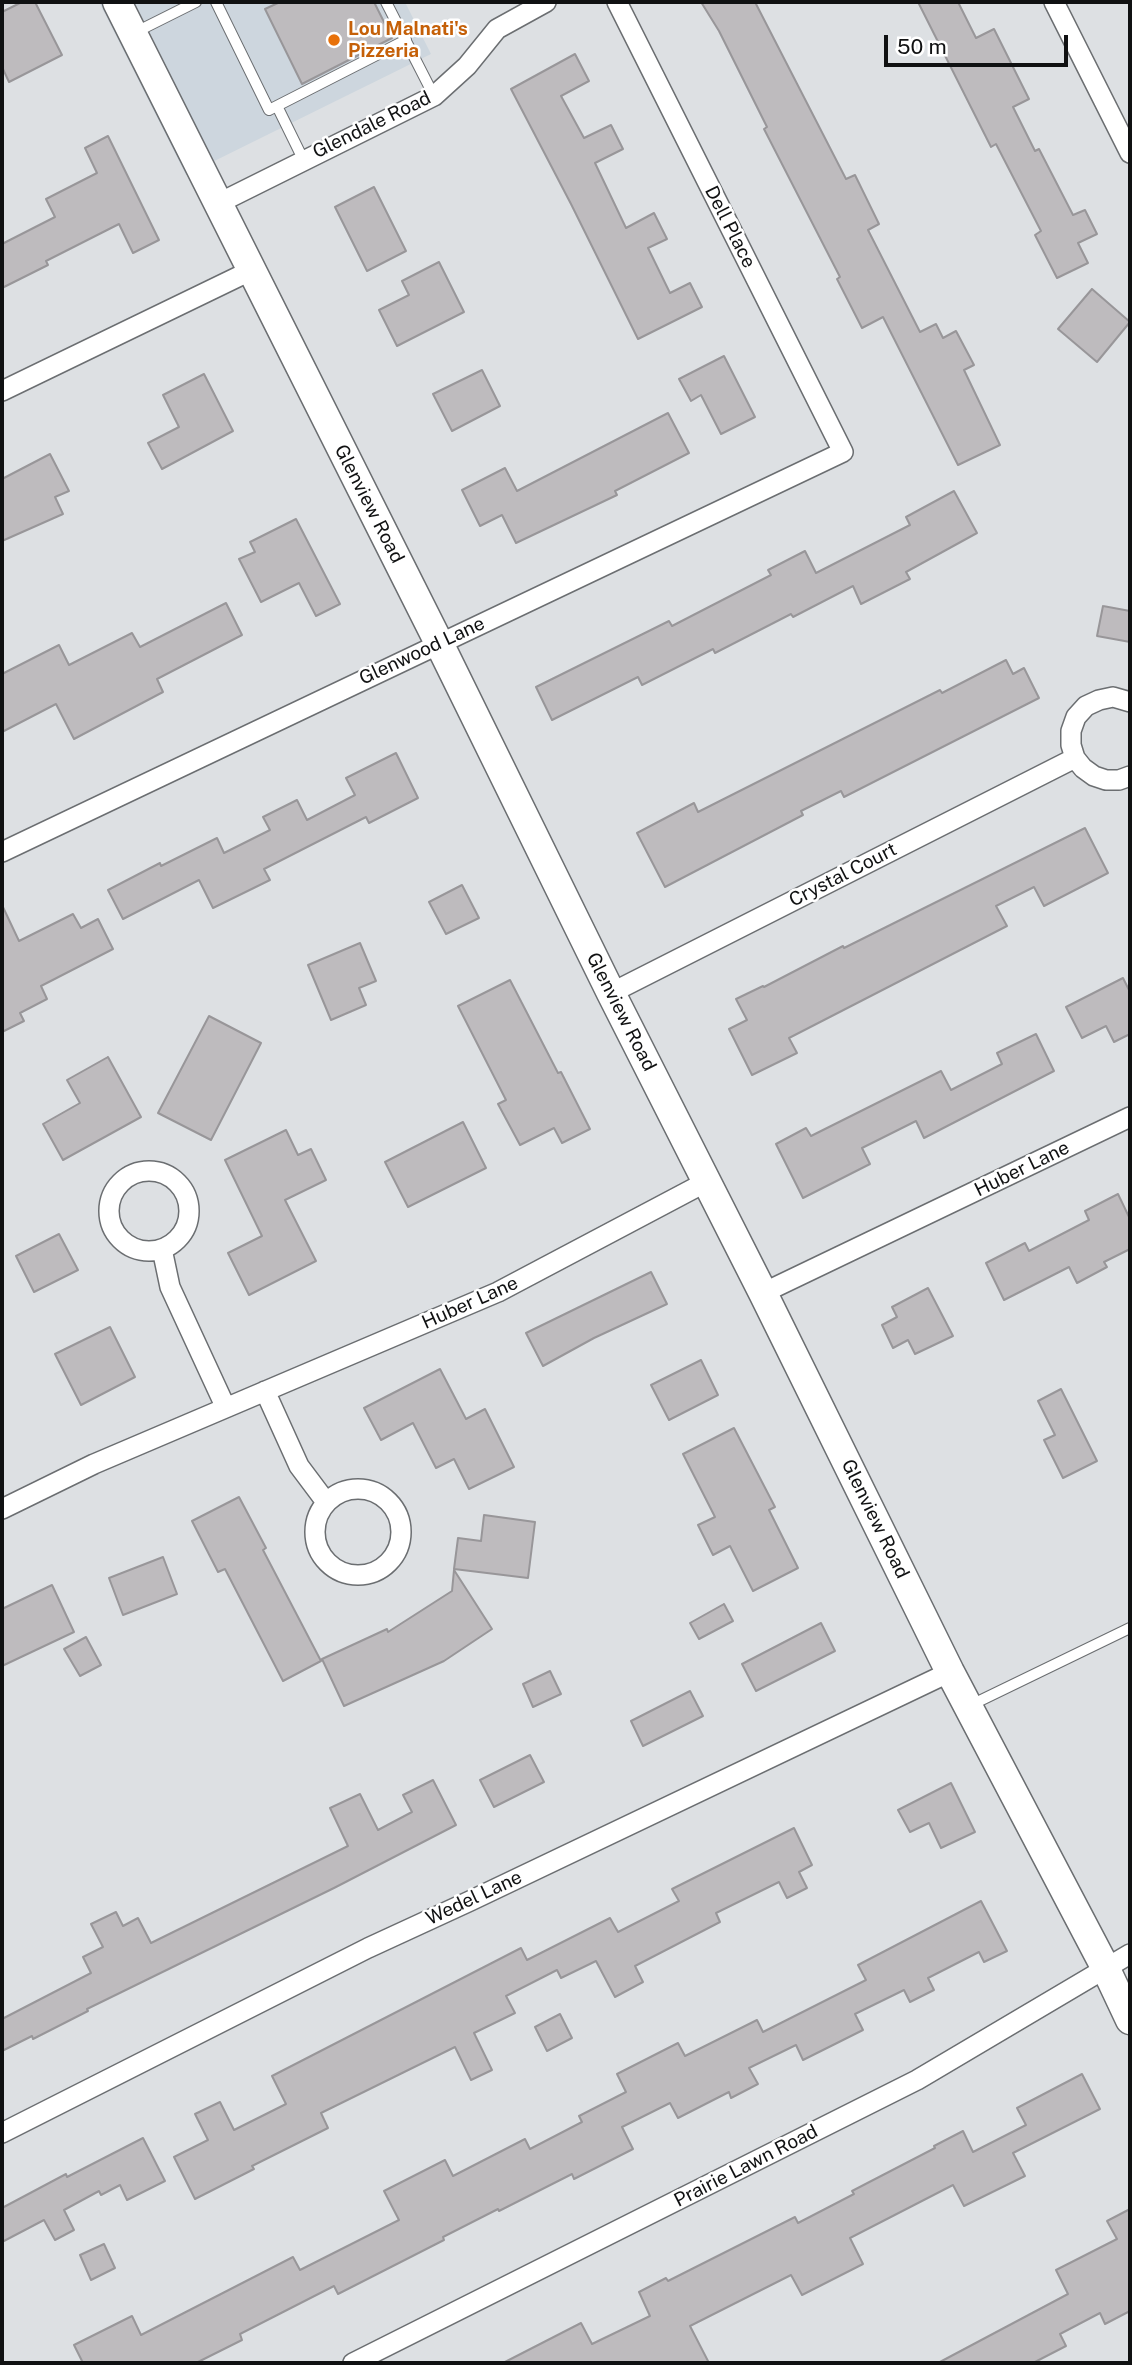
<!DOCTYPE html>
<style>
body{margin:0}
#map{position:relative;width:1132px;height:2365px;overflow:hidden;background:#dde0e3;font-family:"Public Sans",sans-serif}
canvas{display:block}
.frame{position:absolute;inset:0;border:4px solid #101112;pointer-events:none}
.scale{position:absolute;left:884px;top:35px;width:184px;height:32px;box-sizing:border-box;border:4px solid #101112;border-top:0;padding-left:9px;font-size:21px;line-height:24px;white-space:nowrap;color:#101112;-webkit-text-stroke:5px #fff;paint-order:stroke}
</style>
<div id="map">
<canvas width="1132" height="2365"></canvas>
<div class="frame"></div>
<div class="scale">50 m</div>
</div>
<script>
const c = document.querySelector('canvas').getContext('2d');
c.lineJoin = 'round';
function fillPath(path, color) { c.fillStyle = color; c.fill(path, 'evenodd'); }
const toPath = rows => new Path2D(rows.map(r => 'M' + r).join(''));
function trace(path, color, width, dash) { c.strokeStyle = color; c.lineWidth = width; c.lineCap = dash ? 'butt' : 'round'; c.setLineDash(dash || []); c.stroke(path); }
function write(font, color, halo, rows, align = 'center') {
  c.font = font + ' "Public Sans",sans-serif'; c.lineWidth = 5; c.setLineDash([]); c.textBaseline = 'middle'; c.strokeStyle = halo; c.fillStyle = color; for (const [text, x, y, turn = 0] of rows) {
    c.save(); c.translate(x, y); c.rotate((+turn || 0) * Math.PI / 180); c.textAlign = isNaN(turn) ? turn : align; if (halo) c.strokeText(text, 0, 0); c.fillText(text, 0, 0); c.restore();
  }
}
const built = toPath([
 [99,2,405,2,431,54,186,175]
]);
const building = toPath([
 [22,2,35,2,62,55,9,82,2,67,2,12,22,2],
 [280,2,374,2,392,38,302,84,265,9,280,2],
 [701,2,755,2,846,179,855,175,879,224,868,230,920,332,936,324,943,338,956,331,974,365,964,370,1000,445,958,465,883,317,862,328,837,279,840,277,764,129,767,127,719,31,701,2],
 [918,2,958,2,976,38,994,29,1029,99,1013,107,1035,151,1039,149,1073,215,1085,210,1097,234,1078,243,1088,263,1057,278,1035,235,1041,231,996,144,991,147,918,2],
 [575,54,589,81,561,96,584,138,611,125,623,149,595,163,626,228,654,213,667,239,648,248,670,293,690,283,702,307,638,339,571,204,511,89,575,54],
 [108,136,159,240,133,253,119,224,46,261,48,265,2,288,2,244,55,217,46,199,97,173,85,148,108,136],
 [374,187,406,251,367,271,335,207,374,187],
 [439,262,464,312,397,346,379,310,409,295,402,281,439,262],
 [1092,289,1130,322,1097,362,1058,329,1092,289],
 [724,356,755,417,721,434,701,395,691,401,679,379,724,356],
 [482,370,500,406,452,431,433,394,482,370],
 [204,374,233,431,162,469,148,443,179,427,163,395,204,374],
 [668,413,689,453,615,491,617,495,516,543,502,515,480,526,462,490,505,468,517,491,668,413],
 [50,454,69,491,55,497,63,514,2,541,2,479,50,454],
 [954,491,977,533,906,572,910,579,861,604,853,586,793,617,791,614,715,653,713,649,642,685,638,677,552,720,536,687,669,621,672,626,771,575,768,570,805,551,816,573,910,525,906,517,954,491],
 [296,519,340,604,316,616,299,583,261,602,239,559,255,552,250,542,296,519],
 [226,603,242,635,157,679,163,692,74,739,56,704,2,732,2,674,59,645,69,665,132,633,140,647,226,603],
 [1103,606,1130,611,1130,642,1097,636,1103,606],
 [1006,660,1013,674,1024,668,1039,698,844,797,841,791,801,811,803,815,665,887,637,833,694,803,698,812,940,690,942,693,1006,660],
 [396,753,418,798,369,823,366,817,264,869,270,880,213,908,199,880,123,919,108,890,160,863,161,866,217,838,224,853,270,830,263,817,297,800,307,820,355,795,346,778,396,753],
 [1085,828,1108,873,1044,906,1034,887,996,906,1007,926,789,1038,797,1053,752,1075,729,1029,747,1020,736,999,763,986,764,987,843,946,844,948,1085,828],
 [462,885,479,918,446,934,429,902,462,885],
 [2,905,19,941,73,914,81,928,98,919,113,949,41,986,47,999,20,1013,24,1021,2,1032,2,905],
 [360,943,376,981,359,988,366,1005,331,1020,308,965,360,943],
 [1123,978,1130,992,1130,1034,1114,1042,1106,1026,1082,1038,1066,1007,1123,978],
 [510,980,558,1073,561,1072,590,1129,562,1143,554,1128,520,1145,498,1104,506,1100,458,1006,510,980],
 [209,1016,261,1043,211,1140,158,1113,209,1016],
 [1036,1034,1054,1071,924,1138,916,1121,862,1148,870,1164,803,1198,776,1144,806,1128,811,1136,941,1071,951,1090,1002,1064,997,1053,1036,1034],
 [108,1057,141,1117,63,1160,43,1124,80,1103,67,1080,108,1057],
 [463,1122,486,1168,408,1207,385,1162,463,1122],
 [286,1130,298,1155,311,1149,326,1180,285,1200,316,1261,249,1295,228,1253,262,1236,225,1160,286,1130],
 [1118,1194,1130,1219,1130,1249,1104,1262,1107,1267,1077,1283,1069,1267,1004,1300,986,1263,1025,1243,1029,1251,1089,1220,1085,1211,1118,1194],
 [59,1234,78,1270,34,1292,16,1256,59,1234],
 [651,1272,667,1304,594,1338,543,1366,526,1333,651,1272],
 [928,1288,953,1336,915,1354,908,1340,893,1348,882,1325,897,1317,892,1307,928,1288],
 [110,1327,135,1377,81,1405,55,1354,110,1327],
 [701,1360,718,1395,669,1420,651,1385,701,1360],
 [440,1369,466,1419,485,1409,514,1467,469,1489,454,1459,436,1468,413,1423,381,1440,364,1408,440,1369],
 [1061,1389,1097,1461,1063,1478,1044,1440,1055,1435,1038,1401,1061,1389],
 [734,1428,775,1507,769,1510,798,1568,753,1591,730,1546,713,1555,698,1525,715,1517,683,1454,734,1428],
 [239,1497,266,1548,263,1550,321,1661,283,1681,225,1569,218,1572,192,1521,239,1497],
 [484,1515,535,1522,528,1578,454,1569,458,1538,481,1541,484,1515],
 [163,1557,177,1594,123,1615,109,1578,163,1557],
 [454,1570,492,1629,444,1661,344,1706,322,1659,387,1629,388,1632,452,1591,454,1570],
 [52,1585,74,1632,2,1666,2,1609,52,1585],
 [724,1604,733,1621,699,1639,690,1623,724,1604],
 [821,1623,835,1651,756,1691,742,1664,821,1623],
 [86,1637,101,1665,80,1676,64,1649,86,1637],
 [550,1671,561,1694,533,1707,523,1684,550,1671],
 [690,1691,703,1716,643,1746,631,1721,690,1691],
 [530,1755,544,1782,494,1807,480,1780,530,1755],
 [433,1780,456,1825,334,1888,87,2009,88,2011,33,2039,32,2036,2,2051,2,2019,91,1973,83,1957,103,1947,91,1924,116,1912,123,1926,138,1918,151,1943,348,1846,330,1808,360,1794,378,1830,412,1812,403,1795,433,1780],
 [951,1783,975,1832,941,1848,929,1823,910,1832,898,1810,951,1783],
 [794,1828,812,1865,799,1872,807,1888,787,1898,779,1882,716,1913,720,1922,635,1966,643,1982,615,1997,596,1961,561,1978,557,1970,506,1996,515,2013,474,2033,492,2070,471,2080,455,2047,321,2113,328,2128,252,2166,254,2169,195,2199,174,2157,208,2140,195,2114,220,2102,234,2130,286,2104,272,2076,521,1948,527,1960,610,1918,618,1932,679,1901,672,1889,794,1828],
 [981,1901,1007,1951,984,1962,979,1952,928,1978,934,1990,910,2002,904,1990,855,2014,863,2030,803,2060,796,2045,749,2068,758,2084,731,2098,729,2092,678,2118,670,2103,622,2127,633,2149,574,2179,572,2174,499,2211,498,2209,443,2237,444,2240,338,2294,334,2286,240,2334,242,2340,196,2363,83,2363,74,2345,132,2316,141,2335,293,2257,300,2270,399,2220,384,2191,445,2160,453,2176,525,2139,530,2149,582,2122,579,2116,626,2092,617,2074,678,2043,685,2056,757,2020,763,2032,866,1980,858,1965,981,1901],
 [560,2014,572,2038,547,2051,535,2027,560,2014],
 [1082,2074,1100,2109,1013,2153,1025,2176,964,2206,953,2185,850,2238,863,2264,802,2295,791,2275,690,2326,709,2363,503,2363,581,2323,592,2344,650,2316,639,2292,666,2278,668,2281,795,2217,798,2223,854,2194,852,2191,935,2148,934,2146,963,2131,973,2152,1026,2125,1017,2108,1082,2074],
 [143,2138,165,2181,127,2200,120,2185,101,2195,99,2191,64,2210,74,2230,55,2240,44,2220,2,2242,2,2208,66,2174,67,2177,143,2138],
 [1130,2209,1130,2311,1105,2324,1100,2313,1060,2334,1066,2346,1033,2363,938,2363,1068,2294,1056,2270,1117,2239,1107,2221,1130,2209],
 [104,2244,115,2268,91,2280,80,2255,104,2244]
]);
const service = toPath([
 [216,2,269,110,406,40],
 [386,2,434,96],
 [134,33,196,2],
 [277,106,303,159],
 [969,1706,1130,1628]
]);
const minor = toPath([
 [1054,2,1130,153],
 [217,204,434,96,467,66,497,29,546,2],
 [2,391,250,271],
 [1130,702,1113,697,1099,700,1086,706,1076,717,1071,731,1071,745,1075,758,1083,768,1094,776,1106,780,1119,780,1130,776],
 [2,852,843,452,617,2],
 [611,993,1075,758],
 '109 1211a40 40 0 1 1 80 0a40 40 0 1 1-80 0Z',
 [162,1249,170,1287,225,1406],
 [763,1293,1130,1117],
 [265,1391,299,1466,326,1502],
 '315 1532a43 43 0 1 1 86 0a43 43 0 1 1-86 0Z',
 [2,1509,94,1464,498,1292,706,1182],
 [2,2133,368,1948,470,1901,950,1672],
 [353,2363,917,2080,1130,1954]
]);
const secondary = toPath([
 [117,2,439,643,611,993,763,1293,950,1672,1105,1967,1130,2020]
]);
const markers = [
 [334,40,7,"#e8710a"]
];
const foodNames = [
 ["Lou Malnati's",348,29],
 ["Pizzeria",348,51]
];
const streetNames = [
 ["Glendale Road",372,125,-26],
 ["Dell Place",730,227,63],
 ["Glenview Road",369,504,63],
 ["Glenwood Lane",422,651,-25],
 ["Crystal Court",843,875,-27],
 ["Glenview Road",621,1012,63],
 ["Huber Lane",1022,1169,-26],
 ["Huber Lane",470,1303,-24],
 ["Glenview Road",875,1519,64],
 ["Wedel Lane",474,1898,-25],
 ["Prairie Lawn Road",746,2166,-27]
];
fillPath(built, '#cdd6de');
fillPath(building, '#bebbbe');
trace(building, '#989699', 2);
trace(service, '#6b6e71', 12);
trace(minor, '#6b6e71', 22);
trace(secondary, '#6b6e71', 31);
trace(service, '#fff', 10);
trace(minor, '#fff', 19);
trace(secondary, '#fff', 28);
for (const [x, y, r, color] of markers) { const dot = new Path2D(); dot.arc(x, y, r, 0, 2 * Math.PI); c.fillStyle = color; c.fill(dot); trace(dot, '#fff', 2.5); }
write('bold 19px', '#c56008', '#fff', foodNames, 'left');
write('19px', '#101112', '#fff', streetNames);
</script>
